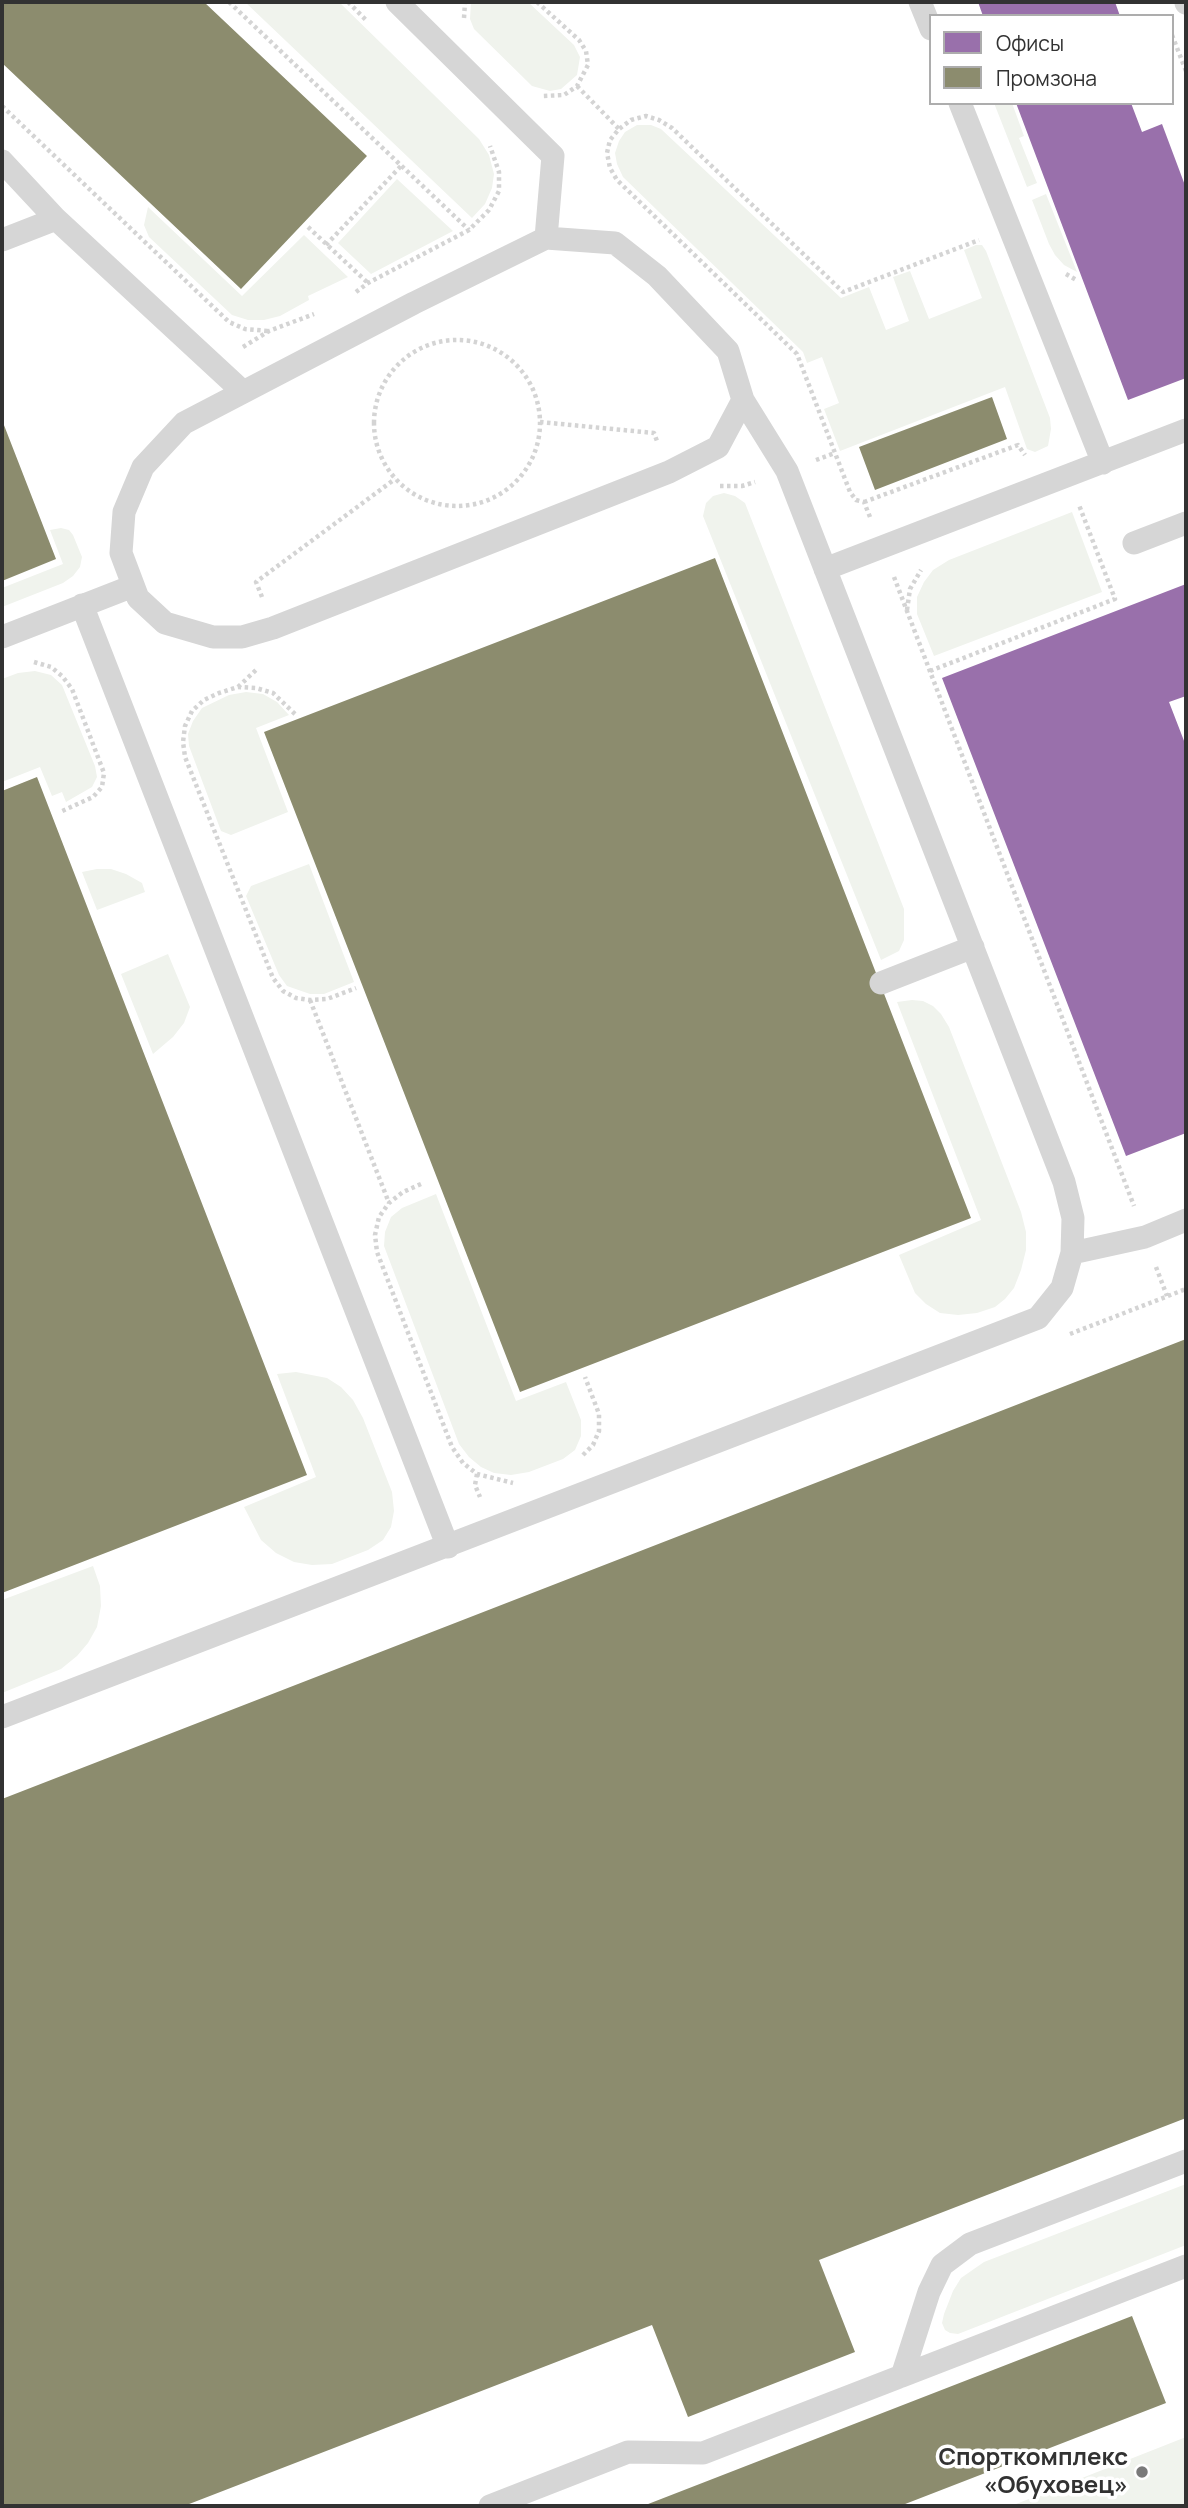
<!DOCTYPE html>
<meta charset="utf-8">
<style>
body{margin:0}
#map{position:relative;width:1188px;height:2508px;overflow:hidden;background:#fff;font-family:Manrope,sans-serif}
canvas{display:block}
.frame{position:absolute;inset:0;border:4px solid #323232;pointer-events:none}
.legend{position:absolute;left:929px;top:14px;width:245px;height:91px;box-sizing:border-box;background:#fff;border:2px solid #adadad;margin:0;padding:9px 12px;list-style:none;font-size:21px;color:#323232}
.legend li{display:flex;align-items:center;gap:14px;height:35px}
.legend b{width:35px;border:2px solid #adadad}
</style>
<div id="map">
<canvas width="1188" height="2508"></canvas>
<div class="frame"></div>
<ul class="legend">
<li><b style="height:19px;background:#9970ab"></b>Офисы</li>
<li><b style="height:19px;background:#8c8c6e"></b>Промзона</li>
</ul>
</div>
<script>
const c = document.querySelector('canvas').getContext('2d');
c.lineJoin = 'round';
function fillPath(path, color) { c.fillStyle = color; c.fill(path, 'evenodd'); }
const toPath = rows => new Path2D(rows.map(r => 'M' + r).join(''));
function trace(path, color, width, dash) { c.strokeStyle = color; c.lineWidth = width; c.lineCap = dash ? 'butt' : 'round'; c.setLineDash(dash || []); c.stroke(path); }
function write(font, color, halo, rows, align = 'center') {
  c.font = font + ' Manrope,sans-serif'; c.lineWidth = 7; c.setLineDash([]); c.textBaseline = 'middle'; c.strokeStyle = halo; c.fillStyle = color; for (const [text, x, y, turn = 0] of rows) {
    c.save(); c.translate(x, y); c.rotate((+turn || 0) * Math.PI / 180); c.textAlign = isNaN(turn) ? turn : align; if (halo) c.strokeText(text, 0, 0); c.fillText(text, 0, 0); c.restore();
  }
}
const green = toPath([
 [245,2,339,2,479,139,489,155,494,174,492,188,485,204,472,218],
 [471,2,528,2,574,45,580,57,577,75,561,89,550,91,532,86,474,29,470,19],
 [994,103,1012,103,1024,136,1019,138,1037,183,1027,187],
 [637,125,651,125,661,129,841,298,869,287,886,330,909,321,893,277,910,271,929,319,982,298,964,250,976,245,982,245,986,251,1050,418,1051,429,1048,446,1035,452,1027,449,1005,387,840,451,824,409,839,403,822,357,807,363,803,352,623,177,617,164,615,153,619,141,625,132],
 [397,179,453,231,371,274,338,243],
 [1046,194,1077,272,1064,265,1055,255,1049,244,1032,200],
 [148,207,242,296,304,235,348,277,308,296,309,300,280,316,264,320,248,320,232,315,149,237,144,225],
 [724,493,735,496,745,503,904,909,904,940,899,951,881,960,703,516,706,503,713,496],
 [1072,512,1102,592,934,656,917,614,917,597,924,582,933,570,949,560],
 [61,528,69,530,73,535,82,557,80,567,73,576,63,583,2,607,2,588,63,564,50,530],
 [35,671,51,675,62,685,95,766,97,777,92,787,66,802,62,792,52,796,40,767,2,782,2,679,18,673],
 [246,692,263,694,277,702,289,715,256,728,288,812,231,835,221,831,189,746,188,734,193,721,202,708,229,695],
 [309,864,354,982,324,994,310,994,287,986,279,975,246,896,251,886],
 [97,869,111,869,126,874,142,883,145,892,97,910,82,872],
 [168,954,190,1007,184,1023,173,1037,153,1054,121,974],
 [912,1000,923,1001,933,1006,941,1014,949,1027,1021,1212,1026,1232,1026,1250,1021,1270,1014,1288,1005,1299,995,1307,977,1313,958,1315,940,1313,926,1304,915,1293,899,1255,981,1220,897,1002],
 [436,1194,516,1401,566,1382,581,1420,581,1436,575,1450,563,1459,529,1472,511,1475,494,1473,481,1467,469,1457,459,1444,384,1246,385,1232,391,1217,402,1208],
 [296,1372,327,1378,341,1387,353,1400,363,1418,392,1492,394,1511,391,1527,383,1540,368,1550,332,1564,312,1565,294,1562,276,1553,261,1540,244,1507,316,1477,277,1374],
 [93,1566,100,1586,101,1606,97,1627,88,1643,77,1656,61,1669,2,1693,2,1600],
 [1186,2184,1186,2245,958,2334,950,2333,945,2330,942,2323,944,2314,953,2291,961,2278,984,2262],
 [1186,2437,1186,2506,1011,2506]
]);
const offices = toPath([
 [978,2,1115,2,1120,16,983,16],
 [1016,103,1131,103,1142,132,1162,124,1186,188,1186,378,1128,400],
 [1186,584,1186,696,1169,702,1186,746,1186,1133,1126,1156,942,678]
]);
const industry = toPath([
 [2,2,204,2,367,156,241,289,2,63],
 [992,397,1007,439,875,490,859,447],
 [2,420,56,559,2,581],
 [715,558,971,1218,520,1392,264,732],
 [37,777,307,1475,2,1593,2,791],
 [1186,1339,1186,2118,819,2260,855,2352,688,2417,652,2325,184,2506,2,2506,2,1799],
 [1132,2316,1166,2403,900,2506,643,2506]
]);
const path = toPath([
 [229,2,469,230],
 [348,2,366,20],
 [537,2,579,40,586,51,588,65,577,86,564,95,543,96],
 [464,18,465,2],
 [1172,35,1186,71],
 [577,86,619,129],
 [2,106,229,322,245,329,268,331],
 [308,227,368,283],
 [326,245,401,166],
 [1066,274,1078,281],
 [356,292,368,283,469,230,489,210,499,191,499,172,490,146],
 '374 423a83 83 0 1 1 166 0a83 83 0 1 1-166 0Z',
 [243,347,269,331,314,314],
 [540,422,654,433,657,441],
 [816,460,835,453],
 [720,486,742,486,755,482],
 [864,502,1018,445,1025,455],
 [870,517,864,502,856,500,850,492,797,354,617,180,610,168,607,153,610,140,619,129,631,120,646,116,659,120,672,128,843,292,979,240],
 [894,577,1134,1206],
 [262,597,256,582,395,479],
 [907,610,910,589,921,570],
 [34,662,51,667,62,676,72,689,104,773,102,787,93,797,60,812],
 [930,671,1115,599,1079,505],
 [238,687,256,670],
 [295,714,273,693,256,688,238,687,219,693,204,700,192,711,185,726,183,742,185,757,273,978,283,991,296,998,310,1000,327,999,356,988],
 [310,1000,389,1203],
 [421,1184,403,1192,389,1203,379,1217,375,1235,377,1252,452,1447,463,1463,477,1474,513,1483],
 [1156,1267,1167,1296],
 [1070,1334,1186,1289],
 [583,1455,593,1445,599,1431,599,1414,585,1377],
 [477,1474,475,1485,480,1497]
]);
const lane = toPath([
 [397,2,553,156,546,238],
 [920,2,931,29],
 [1186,2,1186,3],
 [960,103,1103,463],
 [2,161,56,219,242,391],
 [2,240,56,219],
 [1134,543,1186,523],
 [825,569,1186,430],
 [82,605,448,1547],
 [2,637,133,586],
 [881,983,973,947],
 [1072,1253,1145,1237,1186,1220],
 [2,1717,1038,1318,1062,1288,1072,1253,1073,1218,1064,1182,787,471,743,400,728,351,657,276,615,243,546,238,414,303,184,423,143,467,124,512,121,553,138,598,165,623,213,637,242,637,273,628,669,472,718,447,743,400],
 [902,2376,929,2292,942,2265,970,2244,1186,2161],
 [490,2506,628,2452,703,2453,1186,2266]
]);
const markers = [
 [1142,2472,7,"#7a7a7a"]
];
const poiNames = [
 ["Спорткомплекс",1128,2458],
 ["«Обуховец»",1128,2486]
];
fillPath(green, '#f0f3ed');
fillPath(offices, '#9970ab');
fillPath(industry, '#8c8c6e');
trace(path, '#d4d4d4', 4.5, [3.5, 3.5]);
trace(lane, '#d6d6d6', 23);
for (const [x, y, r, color] of markers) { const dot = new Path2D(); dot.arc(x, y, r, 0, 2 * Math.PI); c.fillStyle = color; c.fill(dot); trace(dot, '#fff', 2.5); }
write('bold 24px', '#323232', '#fff', poiNames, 'right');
</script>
